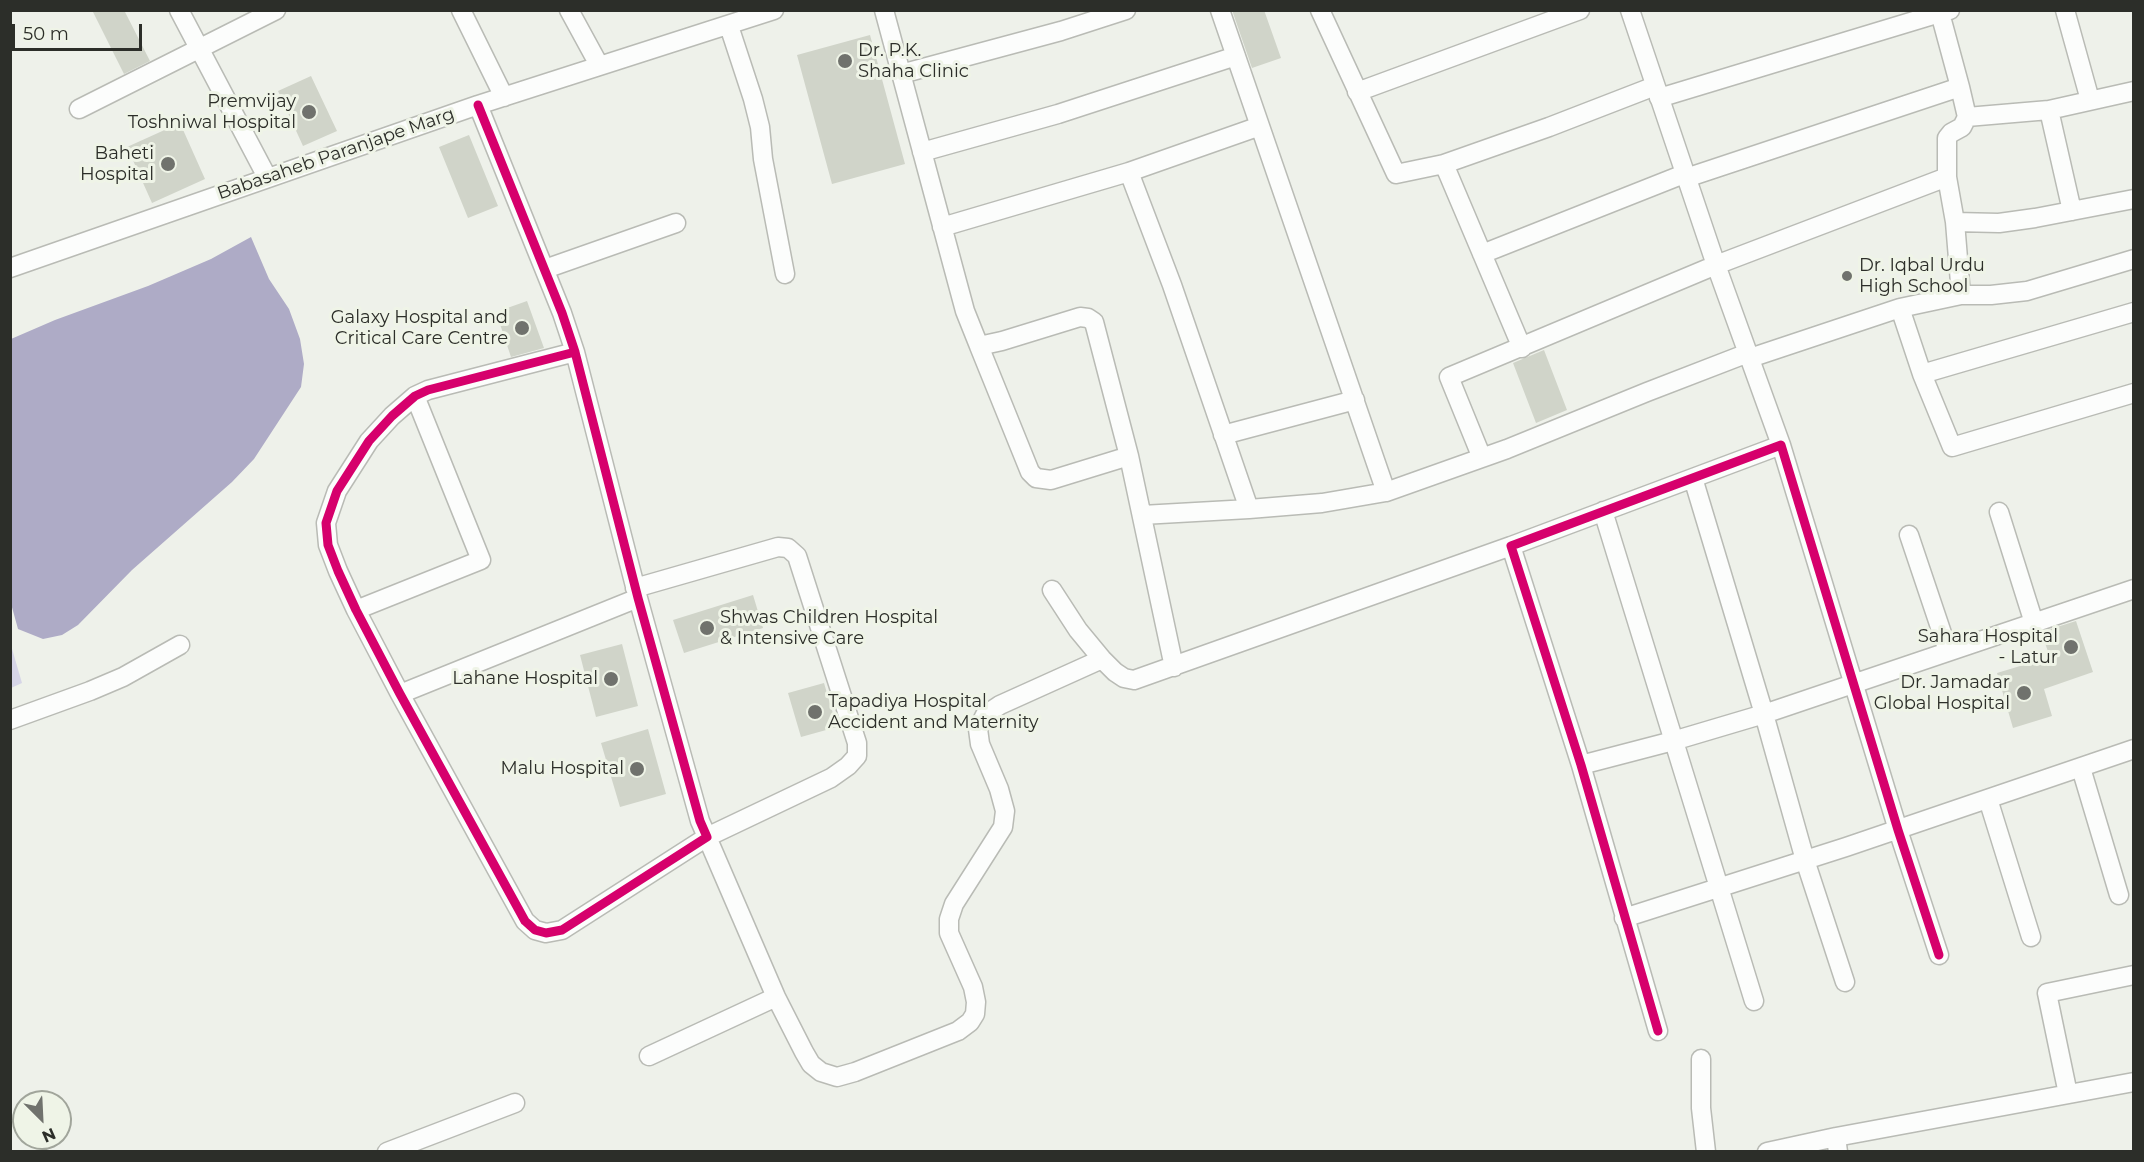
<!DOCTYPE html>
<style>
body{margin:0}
#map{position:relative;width:2144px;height:1162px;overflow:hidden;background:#eef1ea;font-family:Montserrat,sans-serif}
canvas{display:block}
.frame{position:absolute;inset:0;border:12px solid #2c2e29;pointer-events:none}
.north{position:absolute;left:12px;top:1090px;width:60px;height:60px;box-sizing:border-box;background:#eff4e7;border:2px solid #a1a59b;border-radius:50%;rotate:156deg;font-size:16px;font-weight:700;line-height:24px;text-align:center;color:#2c2e29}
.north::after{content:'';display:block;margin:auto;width:21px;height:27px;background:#70726d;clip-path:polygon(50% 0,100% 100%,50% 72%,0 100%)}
.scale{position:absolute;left:12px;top:24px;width:130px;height:27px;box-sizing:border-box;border:3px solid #2c2e29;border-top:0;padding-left:8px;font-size:18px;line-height:21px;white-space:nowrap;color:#2c2e29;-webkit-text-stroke:4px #eff4e7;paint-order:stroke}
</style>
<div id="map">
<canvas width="2144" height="1162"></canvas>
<div class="frame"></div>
<div class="north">N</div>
<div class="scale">50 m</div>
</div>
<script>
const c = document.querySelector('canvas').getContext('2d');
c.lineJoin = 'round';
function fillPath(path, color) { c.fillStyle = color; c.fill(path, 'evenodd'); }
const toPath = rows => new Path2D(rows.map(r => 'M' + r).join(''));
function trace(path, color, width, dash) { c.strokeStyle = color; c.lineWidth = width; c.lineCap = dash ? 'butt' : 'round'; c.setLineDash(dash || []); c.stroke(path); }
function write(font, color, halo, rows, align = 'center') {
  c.font = font + ' Montserrat,sans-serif'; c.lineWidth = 6; c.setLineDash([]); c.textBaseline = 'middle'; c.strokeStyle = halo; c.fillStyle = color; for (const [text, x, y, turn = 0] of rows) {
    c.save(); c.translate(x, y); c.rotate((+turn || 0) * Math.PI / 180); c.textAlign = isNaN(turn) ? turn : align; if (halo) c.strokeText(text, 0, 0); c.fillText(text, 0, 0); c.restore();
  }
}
const green = toPath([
 [10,642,22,683,11,688,10,688]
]);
const water = toPath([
 [251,237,269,279,289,309,300,339,304,364,301,387,254,459,232,482,132,570,78,625,62,635,43,639,18,629,10,600,11,339,55,320,148,286,211,259]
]);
const building = toPath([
 [92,10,124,10,150,61,124,74],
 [1232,10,1264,10,1281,58,1252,68],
 [870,35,905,164,832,184,797,55],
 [311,76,337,131,303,146,278,91],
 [180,123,205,179,152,203,127,147],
 [469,135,498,206,468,218,439,147],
 [527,301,544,348,511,357,496,312],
 [1544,350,1567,410,1536,423,1513,363],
 [753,595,763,628,684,653,673,620],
 [2076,621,2093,672,2044,689,2052,716,2013,728,1997,673,2050,657,2041,632],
 [622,644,638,706,596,717,580,655],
 [824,683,837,727,801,737,788,693],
 [648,729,666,794,620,807,601,743]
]);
const minor = toPath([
 [179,10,267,177],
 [461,10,504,97],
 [569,10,599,65],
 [884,10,965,311,979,346,1002,341,1080,317,1088,318,1094,322,1129,456,1174,667],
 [1220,10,1386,492],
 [1320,10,1396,174,1444,164,1522,348],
 [1630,10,1716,265,1781,445],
 [2065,10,2090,100],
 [729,26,753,99,760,127,763,159,785,274],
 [901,74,1061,31,1126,10],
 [1357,92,1580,10],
 [1659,98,1940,13,1939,10],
 [478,105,562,313,575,352,638,598,700,821,707,837,562,930,546,933,535,930,525,921,400,694,356,610,338,571,328,545,326,523,337,491,369,441,392,416,415,396,428,390,575,352],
 [79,109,276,10],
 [2049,110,2134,91],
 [1967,117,2049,110,2072,211],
 [922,152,1058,114,1236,56],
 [1444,164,1549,127,1655,86],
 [1686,178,1960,87,1940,13,1950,10],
 [1955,222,1999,223,2035,218,2134,199],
 [942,227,1129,172],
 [1482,254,1684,174],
 [10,268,478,105,774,10],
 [545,269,676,223],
 [1961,295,1991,295,2027,291,2134,259],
 [1900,308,1922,374],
 [2134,312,1922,374,1952,447,2134,393],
 [979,346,1030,472,1036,478,1051,480,1129,456],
 [1750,358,1900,308,1961,295,1955,222,1947,177],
 [1223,435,1355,400],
 [1482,458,1449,377,1716,265,1947,177,1947,138,1951,133,1962,127,1967,117,1960,87],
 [1693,478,1764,714,1805,860,1845,982],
 [1249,509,1172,285,1129,172,1260,126],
 [1603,511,1754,1001],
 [1999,512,2034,623],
 [1142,515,1249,509,1322,503,1386,492,1507,449,1647,392,1748,353],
 [1909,535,1948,651],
 [635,588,778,547,788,548,797,556,857,743,857,756,848,766,831,778,707,837,776,997,804,1052,811,1064,821,1072,837,1077,855,1072,958,1031,970,1022,975,1014,976,1002,973,987,949,933,949,919,954,904,1003,827,1005,811,999,789,980,744,978,729,985,715,1000,705,1102,659],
 [1052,590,1078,630,1102,659,1115,672,1124,678,1134,680,1511,546],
 [356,610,481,560,415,396],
 [400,694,638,598],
 [10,720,90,691,123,677,180,645],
 [1581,765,1673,741,1764,714,2134,589],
 [2081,768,2119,895],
 [1988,799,2031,937],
 [1624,918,1846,847,2134,749],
 [1658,1031,1581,765,1511,546,1781,445,1898,830,1939,955],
 [649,1056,776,997],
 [1701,1059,1701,1108,1706,1152],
 [2068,1094,2047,993,2134,975],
 [387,1152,515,1103],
 [1767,1152,1836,1137],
 [1838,1152,1836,1137,2134,1082]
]);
const cycleway = toPath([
 [478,105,562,313,575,352,638,598,700,821,707,837,562,930,546,933,535,930,525,921,400,694,356,610,338,571,328,545,326,523,337,491,369,441,392,416,415,396,428,390,575,352],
 [1658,1031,1581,765,1511,546,1781,445,1898,830,1939,955]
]);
const markers = [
 [845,61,8,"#70726d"],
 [309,112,8,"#70726d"],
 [168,164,8,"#70726d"],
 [1847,276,6,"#70726d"],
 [522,328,8,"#70726d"],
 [707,628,8,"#70726d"],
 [2071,647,8,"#70726d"],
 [611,679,8,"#70726d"],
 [2024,693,8,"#70726d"],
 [815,712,8,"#70726d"],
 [637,769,8,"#70726d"]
];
const poiNames = [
 ["Dr. P.K.",858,51,"left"],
 ["Shaha Clinic",858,72,"left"],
 ["Premvijay",296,102],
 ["Toshniwal Hospital",296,123],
 ["Baheti",154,154],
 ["Hospital",154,175],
 ["Dr. Iqbal Urdu",1859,266,"left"],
 ["High School",1859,287,"left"],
 ["Galaxy Hospital and",508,318],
 ["Critical Care Centre",508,339],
 ["Shwas Children Hospital",720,618,"left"],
 ["& Intensive Care",720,639,"left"],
 ["Sahara Hospital",2058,637],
 ["- Latur",2058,658],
 ["Lahane Hospital",598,679],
 ["Dr. Jamadar",2010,683],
 ["Global Hospital",2010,704],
 ["Tapadiya Hospital",828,702,"left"],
 ["Accident and Maternity",828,723,"left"],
 ["Malu Hospital",624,769]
];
const streetNames = [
 ["Babasaheb Paranjape Marg",336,154,-19]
];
fillPath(green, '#d6d5e7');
fillPath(water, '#aeabc6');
fillPath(building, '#d0d4c9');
trace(minor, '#b9bbb5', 21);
trace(minor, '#fcfdfc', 18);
trace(cycleway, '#d6006c', 9);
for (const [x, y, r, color] of markers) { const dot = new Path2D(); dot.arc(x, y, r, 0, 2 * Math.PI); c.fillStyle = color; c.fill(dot); trace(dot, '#eff4e7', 2); }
write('18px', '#2c2e29', '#eff4e7', poiNames, 'right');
write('18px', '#2c2e29', '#eff4e7', streetNames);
</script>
